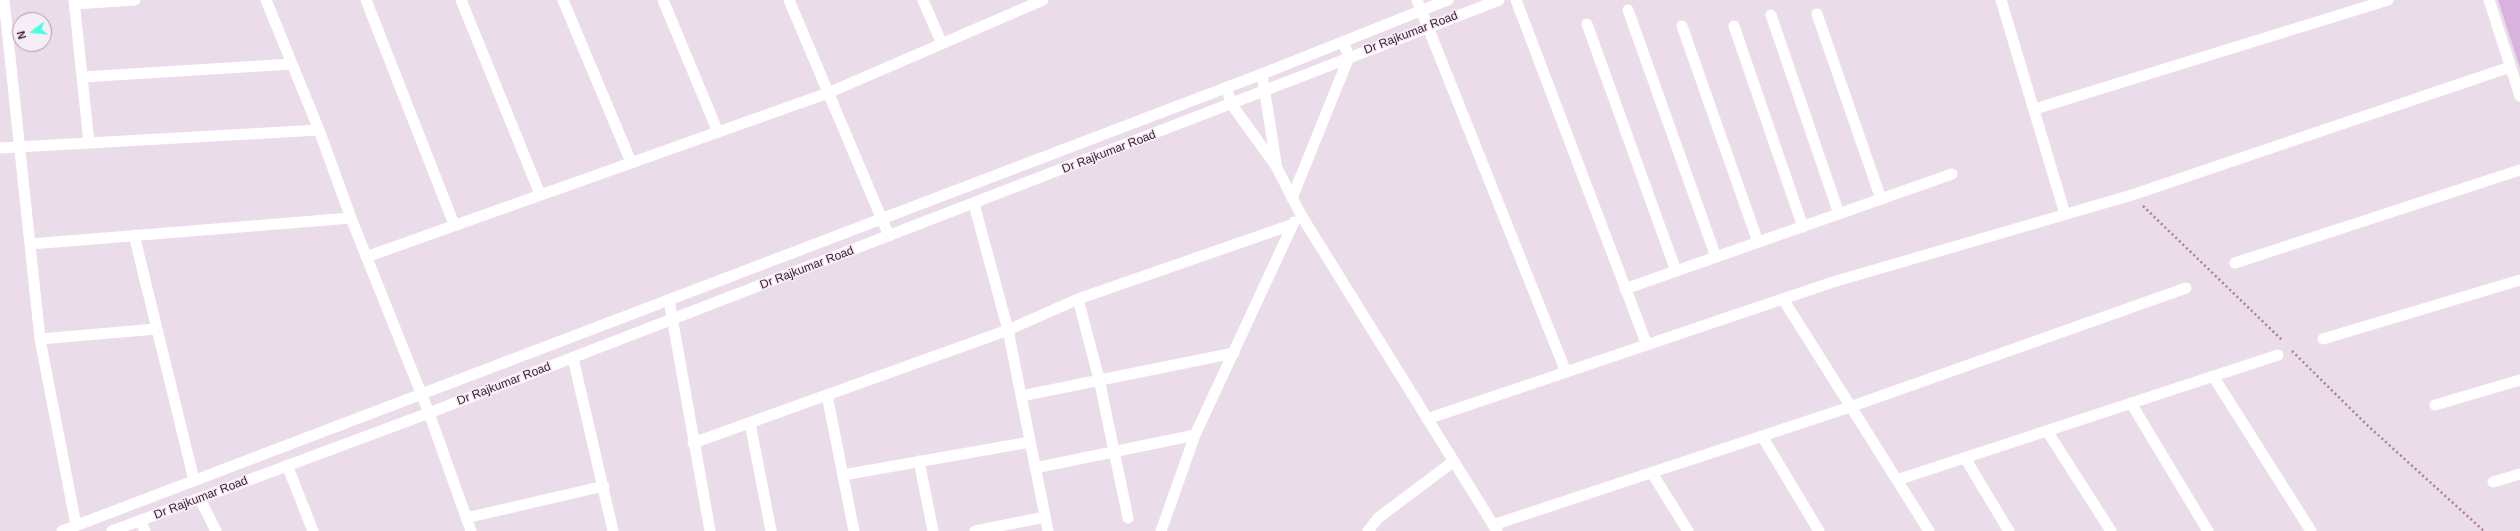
<!DOCTYPE html>
<style>
body{margin:0}
#map{position:relative;width:2520px;height:531px;overflow:hidden;background:#eadce8;font-family:Helvetica,sans-serif}
canvas{display:block}
.north{position:absolute;left:12px;top:12px;width:40px;height:40px;box-sizing:border-box;background:#f7edf6;border:1px solid #ab9aa7;border-radius:50%;rotate:254deg;font-size:11px;font-weight:700;line-height:16px;text-align:center;color:#3a1d31}
.north::after{content:'';display:block;margin:auto;width:14px;height:18px;background:#47fdde;clip-path:polygon(50% 0,100% 100%,50% 72%,0 100%)}
</style>
<div id="map">
<canvas width="2520" height="531"></canvas>
<div class="north">N</div>
</div>
<script>
const c = document.querySelector('canvas').getContext('2d');
c.lineJoin = 'round';
function fillPath(path, color) { c.fillStyle = color; c.fill(path, 'evenodd'); }
const toPath = rows => new Path2D(rows.map(r => 'M' + r).join(''));
function trace(path, color, width, dash) { c.strokeStyle = color; c.lineWidth = width; c.lineCap = dash ? 'butt' : 'round'; c.setLineDash(dash || []); c.stroke(path); }
function write(font, color, halo, rows, align = 'center') {
  c.font = font + ' Helvetica,sans-serif'; c.lineWidth = 3.5; c.setLineDash([]); c.textBaseline = 'middle'; c.strokeStyle = halo; c.fillStyle = color; for (const [text, x, y, turn = 0] of rows) {
    c.save(); c.translate(x, y); c.rotate((+turn || 0) * Math.PI / 180); c.textAlign = isNaN(turn) ? turn : align; if (halo) c.strokeText(text, 0, 0); c.fillText(text, 0, 0); c.restore();
  }
}
const green = toPath([
 [2498,0,2520,0,2520,68]
]);
const path = toPath([
 [2143,206,2282,340],
 [2292,351,2367,425,2484,531]
]);
const minor = toPath([
 [4,0,40,339,76,525],
 [74,0,89,143],
 [266,0,319,130,351,218,429,413,471,531],
 [366,0,454,224],
 [461,0,540,194],
 [563,0,631,162],
 [663,0,718,132],
 [923,0,942,44],
 [1417,0,1566,372],
 [1516,0,1647,345],
 [2001,0,2065,214],
 [2489,0,2520,96],
 [75,4,135,0],
 [1628,10,1716,257],
 [1817,14,1881,199],
 [1771,15,1839,214],
 [1587,24,1676,271],
 [1682,26,1758,242],
 [1734,26,1803,227],
 [82,77,292,64],
 [2035,109,2388,0],
 [0,148,319,130],
 [974,204,1008,330,1048,531],
 [134,235,194,480],
 [31,244,351,218],
 [366,257,828,93,1043,0],
 [2235,263,2520,170],
 [1625,289,1952,174],
 [1078,299,1099,379,1128,518],
 [1783,299,1929,531],
 [669,300,710,531],
 [40,339,156,329],
 [2323,339,2520,280],
 [573,358,613,531],
 [2213,376,2311,531],
 [827,395,854,531],
 [1021,396,1234,353],
 [2131,403,2208,531],
 [2435,405,2520,380],
 [1427,419,1833,282,2132,195,2510,67],
 [750,423,771,531],
 [2047,431,2111,531],
 [1762,436,1819,531],
 [693,443,1008,330,1078,299,1291,225],
 [1965,458,2009,531],
 [919,461,933,531],
 [287,465,313,531],
 [1035,468,1195,435],
 [1652,473,1688,531],
 [843,475,1030,442],
 [1897,480,2278,355],
 [2493,482,2520,474],
 [200,499,216,531],
 [466,518,604,486],
 [140,521,145,531],
 [1493,525,1850,407,2186,288],
 [975,531,1045,517],
 [1161,531,1195,435,1294,222],
 [1368,531,1378,518,1454,461]
]);
const tertiary = toPath([
 [789,0,889,236],
 [1262,74,1276,163],
 [1226,88,1232,105,1276,166,1301,215,1497,531]
]);
const secondary = toPath([
 [1292,198,1349,57,1343,42],
 [62,531,1262,74,1448,0],
 [112,531,429,413,1499,0]
]);
const streetNames = [
 ["Dr Rajkumar Road",1411,33,-21],
 ["Dr Rajkumar Road",1109,152,-21],
 ["Dr Rajkumar Road",807,268,-21],
 ["Dr Rajkumar Road",504,384,-21],
 ["Dr Rajkumar Road",201,498,-21]
];
fillPath(green, '#d7b3de');
trace(path, '#b07aa2', 2.5, [2, 3]);
trace(minor, '#fff', 11);
trace(tertiary, '#fff', 11);
trace(secondary, '#fff', 11);
write('12px', '#3a1d31', '#f7edf6', streetNames);
</script>
